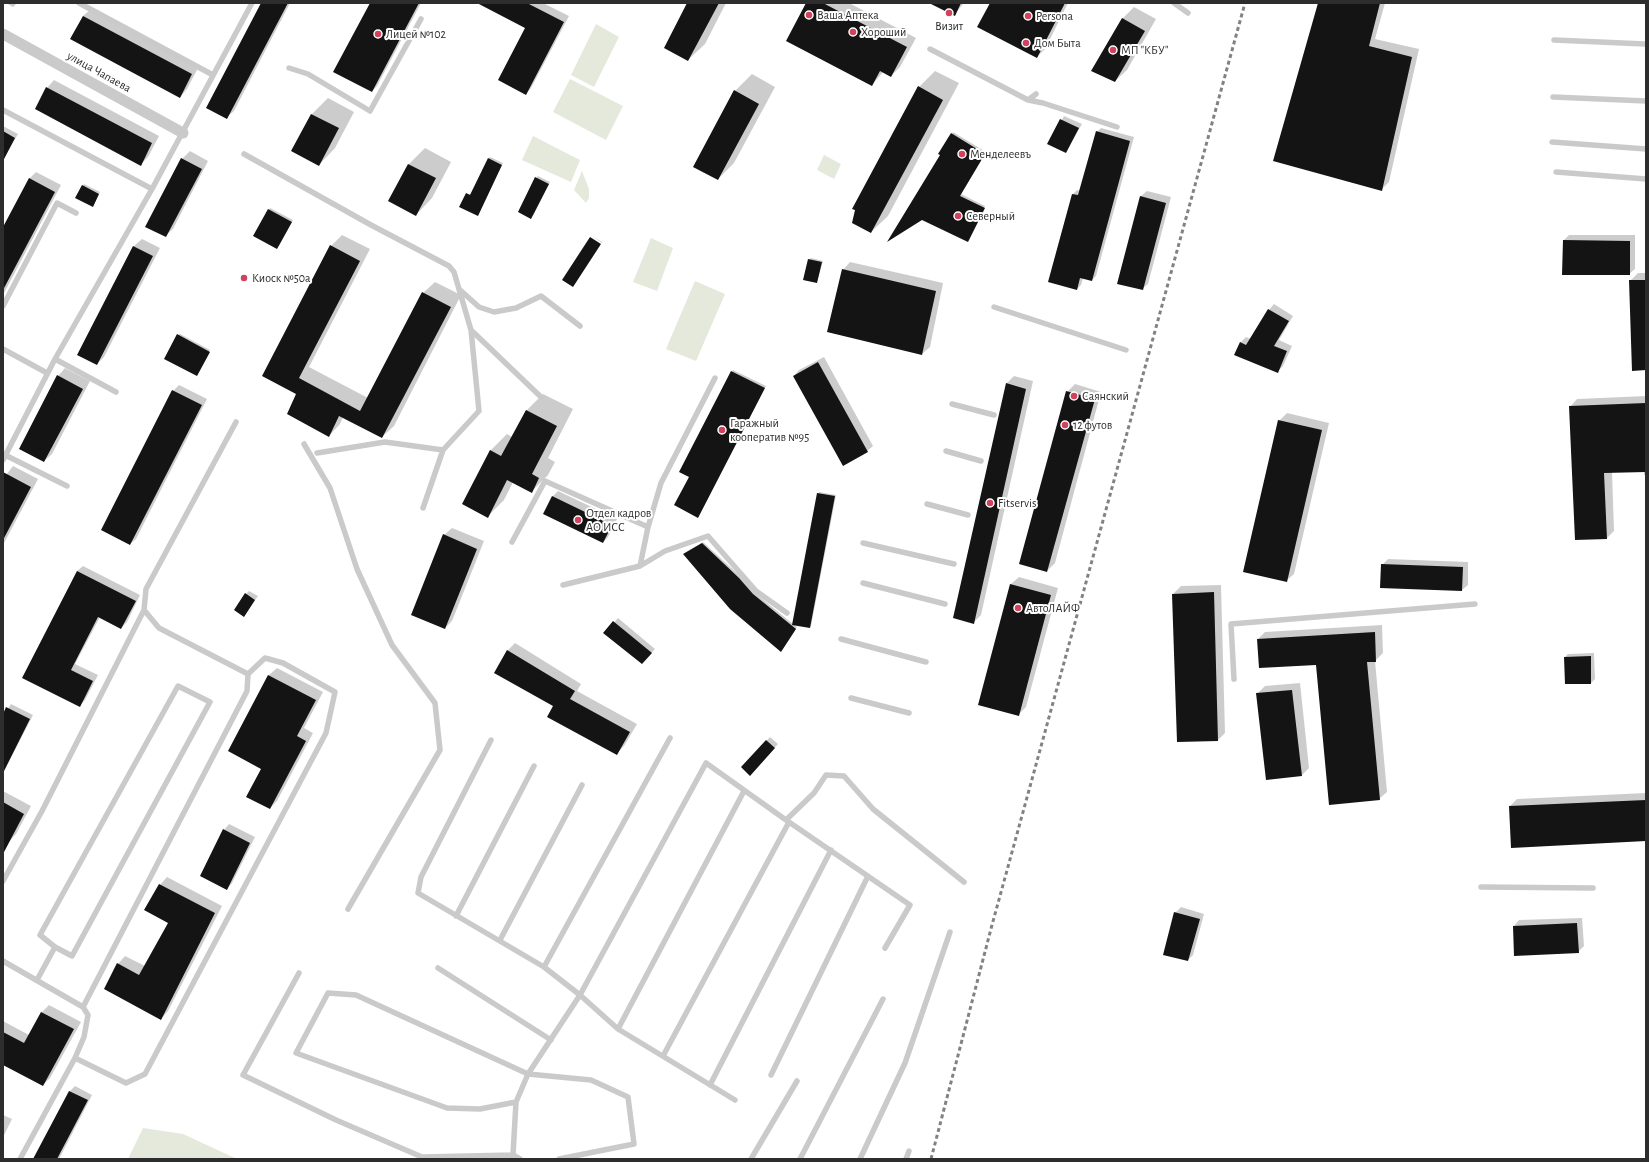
<!DOCTYPE html>
<meta charset="utf-8">
<style>
body{margin:0}
#map{position:relative;width:1649px;height:1162px;overflow:hidden;background:#fff;font-family:"Alegreya Sans",sans-serif}
canvas{display:block}
.frame{position:absolute;inset:0;border:4px solid #2d2d2d;pointer-events:none}
</style>
<div id="map">
<canvas width="1649" height="1162"></canvas>
<div class="frame"></div>
</div>
<script>
const c = document.querySelector('canvas').getContext('2d');
c.lineJoin = 'round';
function fillPath(path, color) { c.fillStyle = color; c.fill(path, 'evenodd'); }
const toPath = rows => new Path2D(rows.map(r => 'M' + r).join(''));
function trace(path, color, width, dash) { c.strokeStyle = color; c.lineWidth = width; c.lineCap = dash ? 'butt' : 'round'; c.setLineDash(dash || []); c.stroke(path); }
function write(font, color, halo, rows, align = 'center') {
  c.font = font + ' "Alegreya Sans",sans-serif'; c.lineWidth = 4; c.setLineDash([]); c.textBaseline = 'middle'; c.strokeStyle = halo; c.fillStyle = color; for (const [text, x, y, turn = 0] of rows) {
    c.save(); c.translate(x, y); c.rotate((+turn || 0) * Math.PI / 180); c.textAlign = isNaN(turn) ? turn : align; if (halo) c.strokeText(text, 0, 0); c.fillText(text, 0, 0); c.restore();
  }
}
const green = toPath([
 [596,24,619,37,594,87,571,75],
 [570,79,623,106,606,140,553,112],
 [533,136,580,160,571,182,522,160],
 [824,155,841,164,834,179,817,170],
 [582,171,589,189,589,198,586,203,574,190],
 [651,238,673,248,657,291,633,282],
 [695,281,725,294,696,361,666,349],
 [143,1128,183,1134,237,1159,128,1159]
]);
const shadow = toPath([
 [6,3,17,3,13,7],
 [262,3,290,3,234,111,226,118],
 [371,3,421,3,377,86,372,91],
 [479,3,543,3,569,16,531,88,526,94,526,28],
 [688,3,726,3,705,44,688,60],
 [807,3,849,3,916,38,900,67,891,76,883,72,872,85],
 [931,3,964,3,954,15],
 [991,3,1068,3,1045,49,1037,57],
 [1319,3,1385,3,1375,39,1419,49,1389,182,1381,190],
 [1134,7,1156,19,1127,70,1115,81,1093,70,1123,18],
 [91,9,199,66,187,89,180,97,71,39,83,16],
 [935,71,959,83,888,216,871,232,857,209,919,87],
 [752,74,775,87,734,163,718,179,735,91],
 [54,80,159,136,148,157,141,164,47,88],
 [328,98,354,112,335,148,319,165,292,151,312,114],
 [1064,116,1082,124,1066,152,1049,144],
 [3,126,18,134,3,160],
 [1101,128,1134,137,1096,276,1092,280,1083,278,1081,285,1077,289,1073,194,1077,190,1081,191,1097,132],
 [953,132,986,152,961,194,985,206,969,240,941,155],
 [425,148,451,162,432,198,416,215,389,201,409,164],
 [190,151,208,161,173,229,165,236,182,159],
 [490,157,503,163,478,215,467,194,471,194],
 [36,172,61,185,3,295,3,229,29,179],
 [538,176,550,182,533,216,536,178],
 [84,184,100,192,94,204,76,197],
 [1147,191,1171,197,1148,284,1142,289,1141,196],
 [270,208,293,220,279,246,254,235],
 [342,235,370,249,309,367,368,398,423,293,435,282,461,295,394,426,382,437,343,417,340,424,329,436,297,394,263,375,331,246],
 [1569,235,1635,235,1635,269,1629,274,1564,240],
 [592,236,602,242,602,243],
 [142,239,160,248,104,357,97,364,78,355,134,246],
 [811,258,823,261,817,282,809,260],
 [850,262,943,283,930,347,922,354,843,270],
 [1638,273,1646,273,1646,369,1630,281],
 [1274,304,1293,316,1279,340,1292,346,1283,366,1277,372,1240,343,1246,337,1251,339,1269,310],
 [180,334,210,350,198,373,178,335],
 [824,357,873,446,867,451,794,376,799,370],
 [65,368,90,381,52,454,44,461,58,376],
 [733,370,766,386,698,516,690,477,680,472],
 [1014,376,1033,381,981,615,974,622,1006,384],
 [1075,384,1101,392,1055,563,1047,571,1067,392],
 [179,385,207,399,136,539,130,544,173,391],
 [543,394,573,409,548,458,555,462,548,475,531,492,513,482,504,500,488,516,490,451,507,434,512,437,527,410],
 [1646,396,1646,475,1644,475,1644,471,1612,472,1614,531,1607,538,1570,407,1577,399],
 [1287,413,1329,423,1294,574,1286,581,1279,421],
 [13,466,38,479,3,545,3,479],
 [558,491,617,519,608,537,603,542,544,514,553,496],
 [819,492,836,495,811,626,810,627,793,624,797,627,782,649,685,553,703,542,740,576,755,593,793,624],
 [452,528,484,541,452,621,445,628,444,535],
 [1388,559,1468,562,1468,585,1462,590,1381,587,1382,565],
 [83,566,140,595,127,622,121,628,100,617,75,664,98,675,85,700,79,706,24,678,77,571],
 [1019,577,1058,588,1026,707,1018,715,1011,584],
 [1221,585,1225,733,1218,740,1173,594,1181,586],
 [249,591,258,596,244,616,246,594],
 [618,618,655,649,645,660,605,633],
 [1382,625,1383,653,1375,661,1387,792,1379,799,1317,664,1258,639,1265,632],
 [515,643,581,684,577,691,637,724,624,746,616,754,555,706,495,673,508,650],
 [1594,653,1595,679,1591,683,1566,683,1565,657,1568,654],
 [277,668,323,692,304,728,313,733,277,801,270,808,263,768,229,751,269,675],
 [1300,683,1309,768,1302,775,1257,694,1265,686],
 [11,704,33,715,3,773,3,716],
 [770,737,778,744,750,774,742,767],
 [3,791,31,806,16,834,9,842,3,839],
 [1646,793,1646,840,1510,806,1517,799],
 [229,824,255,837,232,883,227,889,224,830],
 [167,877,222,906,168,1011,161,1019,118,964,125,956,145,966,170,922,160,885],
 [1181,907,1204,914,1193,955,1188,960,1175,913],
 [1582,918,1584,946,1578,952,1514,926,1519,920],
 [49,1005,81,1022,50,1078,43,1085,3,1064,3,1021,29,1035,42,1012],
 [75,1086,92,1095,59,1159,34,1159,70,1091],
 [3,1115,12,1119,3,1137]
]);
const building = toPath([
 [261,3,288,3,227,119,206,108],
 [370,3,419,3,372,92,333,72],
 [477,3,527,3,564,22,526,95,498,80,525,28],
 [687,3,719,3,688,61,664,48],
 [806,3,823,3,907,47,891,77,880,71,872,86,786,41],
 [929,3,961,3,955,16],
 [990,3,1065,3,1037,58,977,27],
 [1318,3,1380,3,1369,46,1412,57,1382,191,1273,161],
 [83,16,192,74,180,98,70,39],
 [1122,18,1145,31,1115,82,1091,71],
 [918,86,943,100,871,233,852,223,855,210,852,209],
 [46,87,152,143,141,166,35,109],
 [734,90,759,104,718,180,693,167],
 [311,114,339,128,319,166,291,151],
 [1060,119,1079,128,1066,153,1047,144],
 [3,131,15,138,3,161],
 [1096,131,1130,141,1092,281,1080,278,1077,290,1048,282,1072,194,1078,195],
 [951,133,985,154,960,196,985,208,968,242,922,220,887,242,940,155,938,154],
 [181,158,202,169,166,237,145,227],
 [488,158,502,165,478,216,459,207,466,193,470,195],
 [408,164,436,178,416,216,388,201],
 [535,177,549,184,531,219,518,212],
 [29,178,55,192,3,290,3,227],
 [82,185,99,194,93,207,75,198],
 [1140,196,1166,203,1143,290,1117,284],
 [268,209,292,222,277,249,253,236],
 [590,237,601,244,573,287,562,280],
 [1563,240,1630,241,1630,275,1562,275],
 [330,245,360,261,299,378,360,411,422,292,451,307,382,438,339,416,329,437,287,414,296,394,262,376],
 [133,246,153,256,97,365,77,355],
 [808,259,822,262,817,283,803,280],
 [842,269,936,291,922,355,827,332],
 [1629,280,1646,280,1646,370,1632,371],
 [1268,309,1289,321,1274,346,1287,351,1278,373,1234,355,1240,342,1246,345],
 [177,334,210,352,197,376,164,359],
 [818,362,868,452,843,466,793,376],
 [731,371,765,388,698,518,674,505,689,477,679,472],
 [57,375,83,389,44,462,19,449],
 [1006,383,1026,389,974,624,953,618],
 [172,390,202,405,130,545,101,530],
 [1066,391,1095,399,1047,572,1019,564],
 [1646,403,1646,472,1604,473,1607,539,1575,540,1569,406],
 [526,410,557,426,532,474,539,478,532,493,507,480,488,518,462,504,490,450,501,456],
 [1278,420,1322,430,1287,582,1243,572],
 [3,472,31,487,3,540],
 [817,493,835,496,810,628,792,625],
 [552,496,612,525,603,543,543,514],
 [443,534,477,549,445,629,411,615],
 [702,543,739,578,753,594,796,629,781,652,730,609,683,554],
 [1381,564,1463,567,1462,591,1380,588],
 [77,571,136,601,121,629,98,617,71,670,93,681,80,707,22,678],
 [1010,584,1051,595,1019,716,978,705],
 [1214,592,1218,741,1177,742,1172,594],
 [245,593,255,600,244,617,234,610],
 [613,621,652,653,642,664,603,633],
 [1375,632,1376,662,1367,662,1380,800,1329,805,1316,665,1259,668,1257,639],
 [507,650,575,691,570,699,630,732,617,755,547,717,553,706,494,673],
 [1591,656,1591,684,1565,684,1564,657],
 [268,675,316,700,297,736,306,741,270,809,246,797,261,769,228,751],
 [1292,690,1302,776,1266,780,1256,693],
 [6,707,30,719,3,773,3,714],
 [766,740,775,748,750,776,741,767],
 [1646,800,1646,841,1511,848,1509,806],
 [3,802,24,814,3,854],
 [223,829,250,843,227,890,200,876],
 [159,884,215,913,161,1020,104,989,117,963,139,975,168,923,144,910],
 [1174,912,1200,919,1188,961,1163,955],
 [1577,923,1579,953,1514,956,1513,926],
 [41,1012,74,1029,43,1086,3,1065,3,1032,24,1043],
 [69,1091,88,1100,57,1159,33,1159]
]);
const lane = toPath([
 [79,3,213,75],
 [1174,3,1188,13],
 [1554,40,1645,44],
 [930,49,1028,100,1036,94],
 [289,68,308,74,370,111,421,19],
 [1553,97,1646,101],
 [1028,100,1043,103,1117,127],
 [3,110,152,189],
 [1552,142,1646,149],
 [244,154,371,225,449,266,454,272,471,330,541,397],
 [1556,172,1646,179],
 [459,289,479,307,494,312,516,308,541,296,580,326],
 [3,306,57,203,76,213],
 [994,307,1126,350],
 [3,349,47,373],
 [55,359,116,392],
 [952,404,994,415],
 [304,444,330,488,357,569,392,645,435,703,440,750,348,909],
 [946,451,981,461],
 [317,453,385,442,443,450],
 [3,454,67,486],
 [3,460,55,359,152,189,252,3],
 [927,504,968,515],
 [423,508,443,450,479,411,471,330],
 [512,542,545,481,648,527],
 [863,543,954,564],
 [640,566,665,551,708,536,756,591,787,613],
 [863,583,945,604],
 [563,585,640,566,648,527,661,483,715,378],
 [841,639,926,662],
 [1234,679,1231,624,1475,604],
 [851,698,909,713],
 [491,740,421,877,418,893,544,967,580,995,618,1029,735,1100],
 [786,820,910,905,885,948],
 [3,881,42,811,144,610],
 [1481,887,1593,888],
 [456,916,534,766],
 [500,940,582,785],
 [3,961,83,1007,88,1015,84,1037,75,1058,20,1159],
 [544,967,670,738],
 [438,968,551,1040],
 [299,973,243,1075,336,1120,422,1157,513,1155,516,1102,528,1074,580,995,706,763,786,820,814,793,826,775,844,776,873,809,964,882],
 [37,980,55,947,40,935,178,686,210,702,72,956,55,947],
 [83,1007,247,691,248,674,159,628,144,610,146,589,236,422],
 [618,1029,744,791],
 [663,1056,789,822],
 [75,1058,126,1083,145,1074,326,733,335,692,283,663,265,658,248,674],
 [771,1075,868,876],
 [710,1085,831,850],
 [516,1102,480,1109,447,1108,296,1053,328,993,356,995,528,1074,591,1080,628,1097,634,1144,559,1159],
 [513,1155,520,1159],
 [751,1159,797,1081],
 [800,1159,883,999],
 [860,1159,905,1063,950,932],
 [906,1159,909,1151]
]);
const street = toPath([
 [3,34,183,133]
]);
const rail = toPath([
 [931,1159,992,925,1245,3]
]);
const markers = [
 [949,13,4,"#d0425d"],
 [809,15,4,"#d0425d"],
 [1028,16,4,"#d0425d"],
 [853,32,4,"#d0425d"],
 [378,34,4,"#d0425d"],
 [1026,43,4,"#d0425d"],
 [1113,50,4,"#d0425d"],
 [962,154,4,"#d0425d"],
 [958,216,4,"#d0425d"],
 [244,278,4,"#d0425d"],
 [1074,396,4,"#d0425d"],
 [1065,425,4,"#d0425d"],
 [722,430,4,"#d0425d"],
 [990,503,4,"#d0425d"],
 [578,520,4,"#d0425d"],
 [1018,608,4,"#d0425d"]
];
const poiNames = [
 ["Ваша Аптека",817,15],
 ["Persona",1036,16],
 ["Визит",949,26,"center"],
 ["Хороший",861,32],
 ["Лицей №102",386,34],
 ["Дом Быта",1034,43],
 ["МП \"КБУ\"",1121,50],
 ["Менделеевъ",970,154],
 ["Северный",966,216],
 ["Киоск №50а",252,278],
 ["Саянский",1082,396],
 ["Гаражный",730,423],
 ["кооператив №95",730,437],
 ["12 футов",1073,425],
 ["Fitservis",998,503],
 ["Отдел кадров",586,513],
 ["АО ИСС",586,527],
 ["АвтоЛАЙФ",1026,608]
];
const streetNames = [
 ["улица Чапаева",99,72,29]
];
fillPath(green, '#e4e9dc');
fillPath(shadow, '#0003');
fillPath(building, '#141414');
trace(lane, '#cacaca', 5.5);
trace(street, '#cacaca', 11);
trace(rail, '#828282', 3, [4, 3]);
for (const [x, y, r, color] of markers) { const dot = new Path2D(); dot.arc(x, y, r, 0, 2 * Math.PI); c.fillStyle = color; c.fill(dot); trace(dot, '#fff', 1.5); }
write('12px', '#2d2d2d', '#fff', poiNames, 'left');
write('12px', '#2d2d2d', '#fff', streetNames);
</script>
